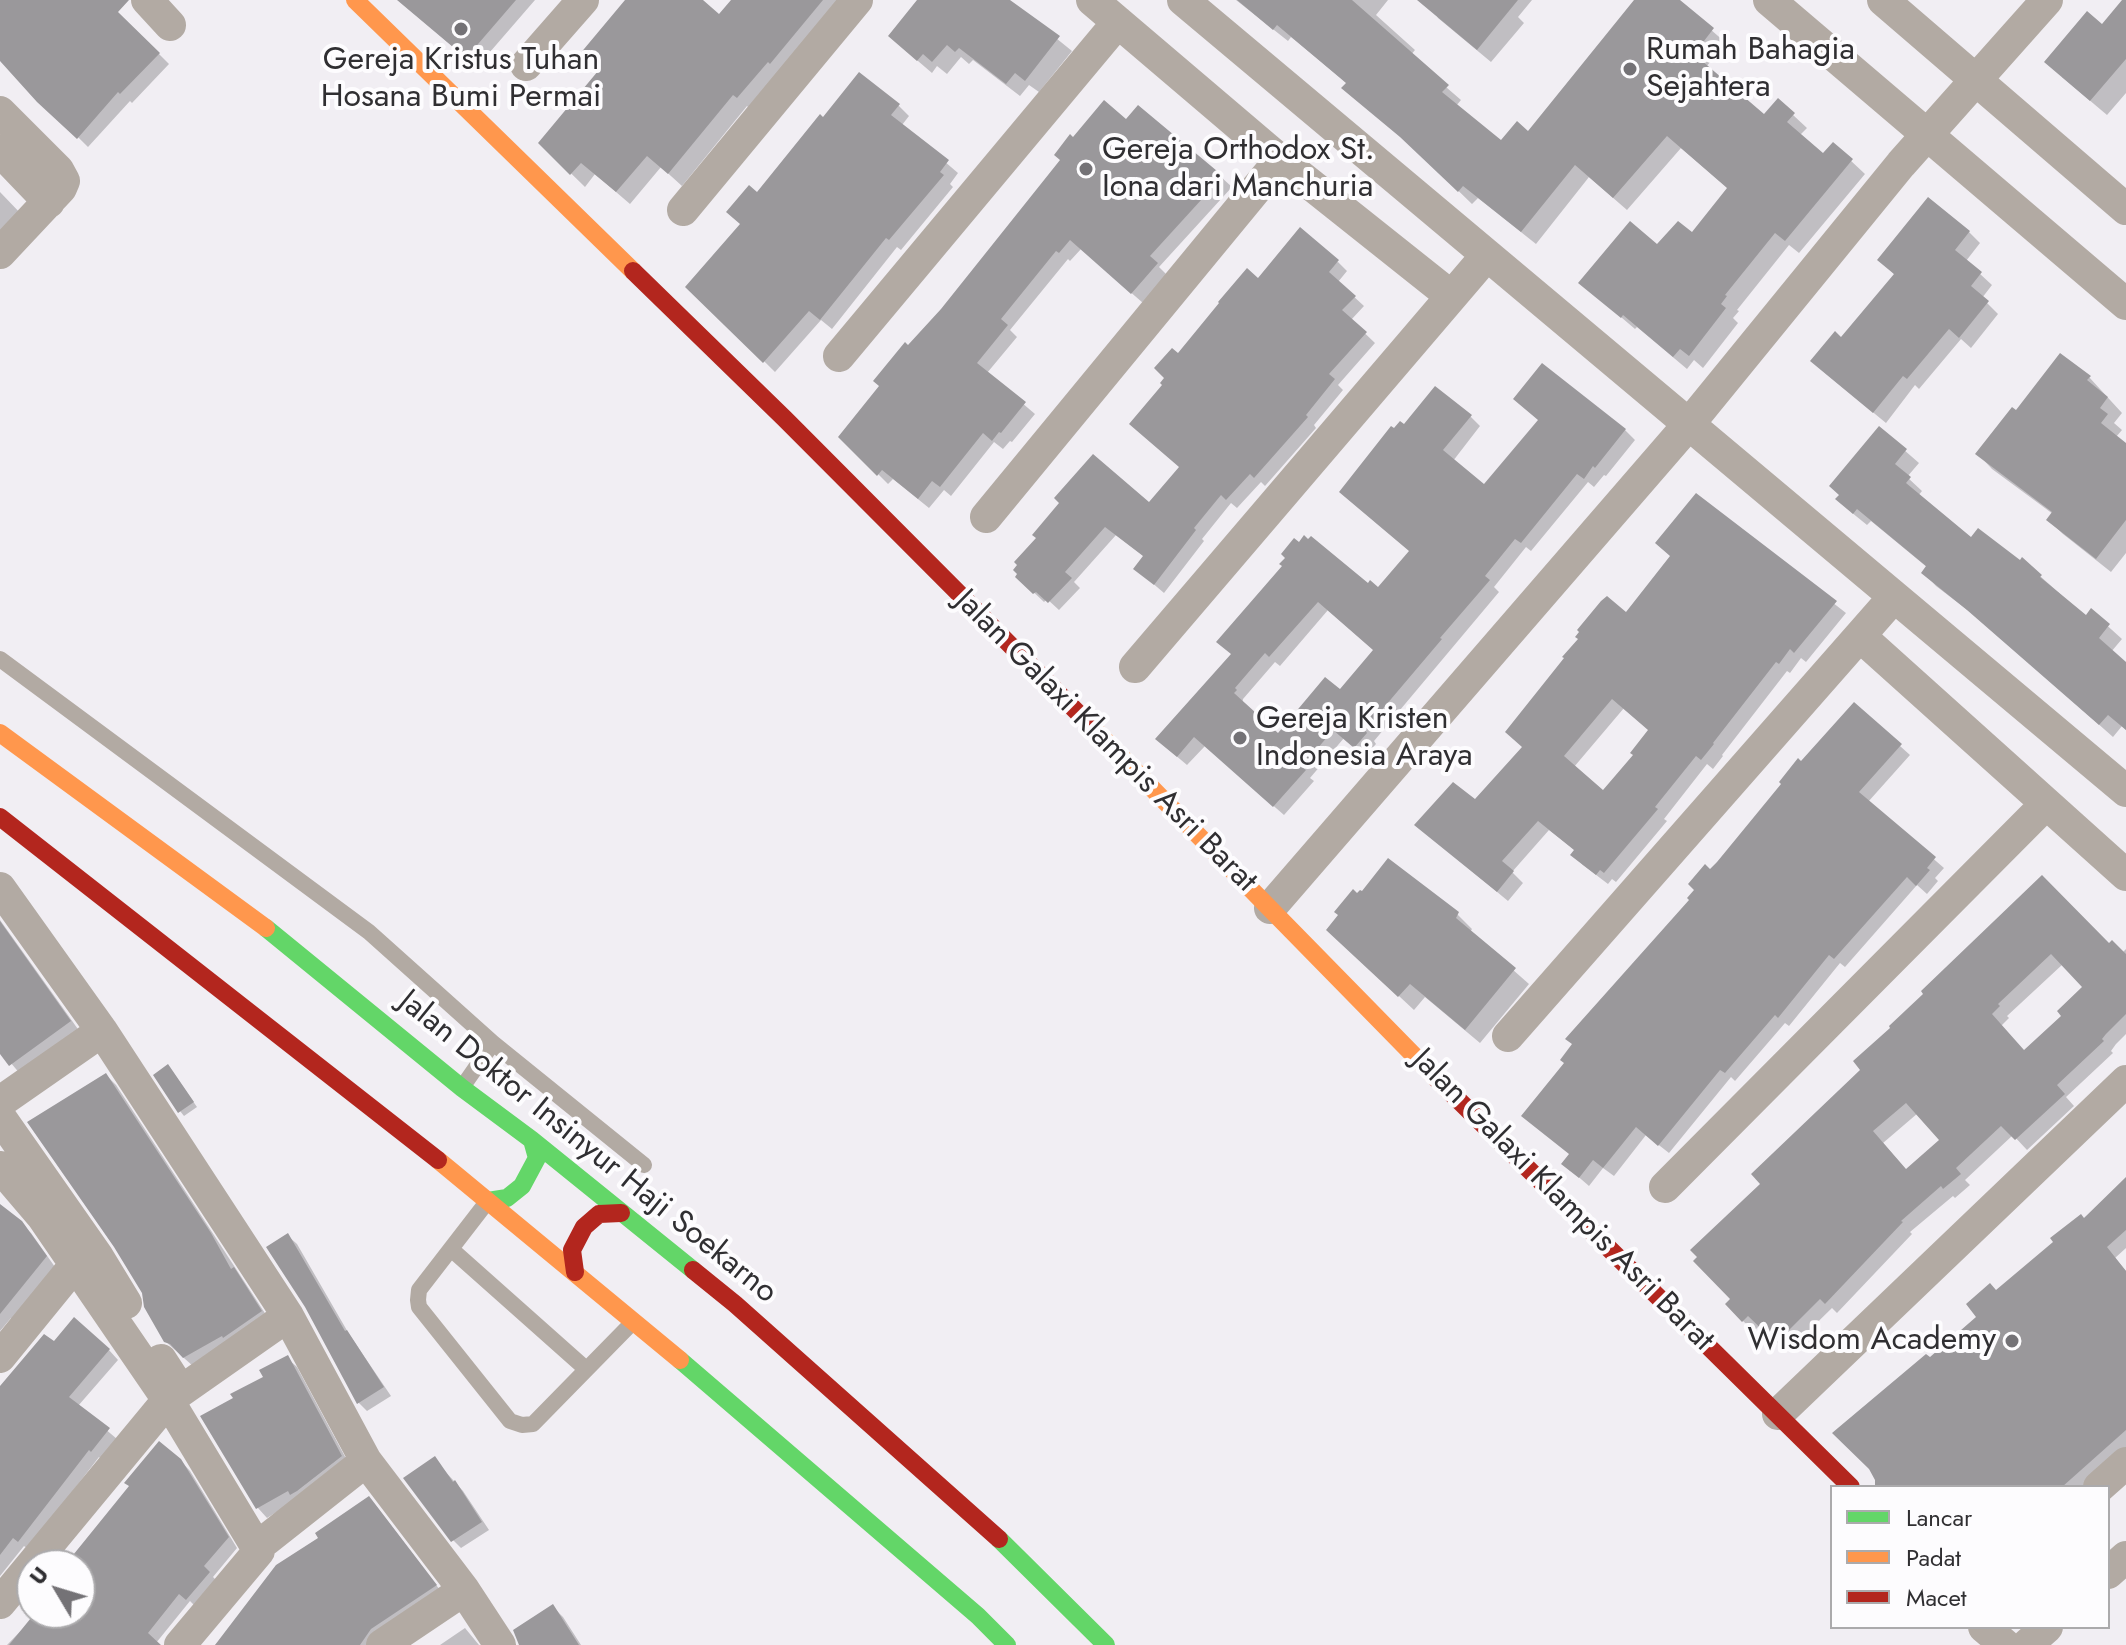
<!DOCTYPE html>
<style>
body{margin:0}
#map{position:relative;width:2126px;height:1645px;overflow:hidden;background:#f1eef3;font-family:Jost,sans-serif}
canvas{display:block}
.legend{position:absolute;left:1830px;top:1485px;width:280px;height:144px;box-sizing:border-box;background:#fdfcfe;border:2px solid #abaaac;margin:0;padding:10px 14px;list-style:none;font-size:24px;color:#302f32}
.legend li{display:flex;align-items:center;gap:16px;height:40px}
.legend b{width:40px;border:2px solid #abaaac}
.north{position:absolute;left:16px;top:1549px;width:80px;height:80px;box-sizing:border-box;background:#fdfcfe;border:2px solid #abaaac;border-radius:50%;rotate:308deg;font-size:22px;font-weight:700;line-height:32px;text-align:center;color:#302f32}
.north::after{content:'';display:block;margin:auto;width:28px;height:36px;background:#747276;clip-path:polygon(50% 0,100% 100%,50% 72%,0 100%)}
</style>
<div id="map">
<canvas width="2126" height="1645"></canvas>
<ul class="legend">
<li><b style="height:10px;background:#63d668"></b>Lancar</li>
<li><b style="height:10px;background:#ff974d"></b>Padat</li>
<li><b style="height:10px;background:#b3261e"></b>Macet</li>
</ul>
<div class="north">U</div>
</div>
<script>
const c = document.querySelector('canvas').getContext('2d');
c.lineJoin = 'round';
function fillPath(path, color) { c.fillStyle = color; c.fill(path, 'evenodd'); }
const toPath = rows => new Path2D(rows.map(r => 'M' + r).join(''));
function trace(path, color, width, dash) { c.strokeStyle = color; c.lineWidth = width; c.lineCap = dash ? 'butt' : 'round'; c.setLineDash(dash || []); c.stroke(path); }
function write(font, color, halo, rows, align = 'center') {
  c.font = font + ' Jost,sans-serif'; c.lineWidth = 8; c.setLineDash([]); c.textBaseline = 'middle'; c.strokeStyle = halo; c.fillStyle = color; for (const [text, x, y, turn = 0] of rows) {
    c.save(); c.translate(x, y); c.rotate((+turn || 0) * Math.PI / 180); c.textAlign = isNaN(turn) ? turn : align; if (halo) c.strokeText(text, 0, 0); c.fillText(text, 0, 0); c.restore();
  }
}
const shadow = toPath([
 [0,0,105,0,169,64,132,103,130,101,88,147,0,60],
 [398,0,535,0,477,67],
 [628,0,700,0,720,17,733,0,849,0,751,110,747,106,682,186,661,167,630,204,595,174,585,187,540,143,600,72],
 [920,0,1009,0,1072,51,1039,92,1029,85,1020,96,973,60,969,64,961,57,947,74,937,66,932,73,904,49],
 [1236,0,1388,0,1376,15,1415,50,1410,56,1461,100,1456,106,1501,143,1528,133,1637,0,1677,0,1726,43,1706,67,1764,117,1778,101,1807,128,1800,135,1824,155,1833,144,1865,174,1799,253,1789,245,1737,310,1739,311,1733,318,1738,323,1703,368,1694,360,1687,369,1637,327,1635,329,1581,283,1657,247,1692,235,1729,189,1681,148,1627,210,1589,177,1536,244,1478,198,1472,204,1348,84,1291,37,1288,41],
 [1429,0,1532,0,1518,17,1524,23,1491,62,1438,18],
 [2126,0,2126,93,2107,115,2062,77],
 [898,105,909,116,902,125,958,173,950,184,953,187,901,250,897,247,832,329,821,320,775,372,688,286,742,225,758,195,824,120],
 [1126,122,1221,177,1232,187,1159,267,1167,275,1143,303,1081,249,1070,261,1068,259,1010,330,1017,337,987,373,1035,414,1012,442,1010,441,1003,449,994,442,951,496,944,490,929,508,893,479,888,484,841,437,909,348,943,310,1063,161,1073,140],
 [0,192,24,217,0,240],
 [1969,232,1980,243,1966,261,1992,285,1982,298,1998,314,1971,348,1961,339,1919,389,1915,385,1886,423,1824,372,1841,339,1895,275,1880,260],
 [1338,262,1347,271,1338,282,1364,306,1351,320,1375,343,1338,385,1343,390,1314,425,1316,428,1265,486,1261,482,1237,508,1231,503,1202,539,1204,541,1164,593,1136,569,1145,557,1116,535,1074,582,1080,588,1059,610,1047,599,1044,602,1027,586,1015,570,1149,505,1181,468,1164,385,1178,356,1258,280],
 [2089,377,2122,413,2114,423,2122,430,2116,437,2126,445,2126,553,2111,572,2063,534,2048,520,2053,514,1992,469,1978,454,2017,413],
 [1470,416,1480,426,1453,461,1485,487,1625,430,1635,440,1606,476,1604,475,1594,487,1588,482,1531,551,1526,547,1494,587,1499,592,1374,741,1376,744,1365,756,1344,738,1310,778,1314,781,1284,815,1205,746,1187,765,1168,749,1233,655,1285,566,1378,590,1411,552,1404,427],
 [1328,610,1375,651,1341,692,1278,735,1242,704,1243,699,1275,662,1280,666],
 [1880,429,1919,463,1907,477,1922,491,1918,496,1972,540,2040,576,2086,617,2091,611,2122,639,2111,652,2126,664,2126,730,2122,726,2113,737,1983,622,1936,586,1924,573,1928,568,1871,521,1867,525,1851,512],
 [1696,496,1846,613,1806,662,1801,658,1790,673,1787,671,1722,755,1723,756,1713,769,1707,764,1664,819,1667,821,1616,882,1612,879,1608,884,1583,865,1573,855,1576,851,1549,830,1512,872,1523,883,1508,901,1416,825,1475,802,1524,747,1672,557],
 [1624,708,1650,731,1635,755,1604,792,1574,767],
 [1900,746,1910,755,1868,802,1944,868,1935,878,1938,881,1927,894,1917,885,1845,967,1840,963,1789,1026,1785,1023,1735,1081,1731,1077,1669,1153,1646,1135,1614,1176,1603,1168,1589,1186,1574,1173,1571,1155,1692,900,1710,871,1801,764],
 [2042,878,2109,946,2122,953,2126,949,2126,1034,2116,1044,2111,1051,2113,1053,2066,1097,2074,1106,2027,1150,2013,1135,1965,1180,1970,1185,1955,1198,1953,1196,1910,1232,1912,1234,1837,1313,1832,1308,1787,1352,1760,1325,1754,1331,1743,1321,1733,1299,1762,1184,1863,1070,1893,1028],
 [2063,964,2085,987,2064,1016,2025,1052,2001,1026,2009,1018,2007,1016],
 [1918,1113,1942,1140,1907,1171,1883,1143],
 [1457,914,1472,929,1470,932,1529,984,1480,1043,1425,997,1414,1010,1343,944],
 [0,920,80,1032,21,1075,0,1050],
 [172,1071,197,1107,184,1116,180,1111],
 [106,1075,116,1085,270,1321,194,1367,165,1341],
 [2126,1183,2126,1248,2115,1258,2126,1271,2126,1447,2082,1487,1878,1487,1930,1360,1979,1317,1996,1292],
 [0,1206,31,1233,55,1267,13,1321,11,1318,0,1331],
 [288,1236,297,1244,349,1334,391,1396,367,1411,358,1402],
 [109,1350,118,1360,78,1406,117,1439,101,1459,99,1457,28,1549,24,1546,0,1576,0,1404],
 [287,1358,297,1367,350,1466,267,1518,258,1508,265,1378],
 [434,1459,463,1491,489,1530,461,1548,453,1540],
 [180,1460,190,1471,237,1548,213,1577,218,1582,197,1608,190,1601,156,1643,158,1645,7,1645,38,1613,80,1613,80,1565,67,1565],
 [377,1507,443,1594,375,1645,215,1645],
 [553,1607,563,1617,581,1645,521,1645],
 [465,1628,479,1645,440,1645]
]);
const building = toPath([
 [0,0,129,0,118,12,160,53,120,94,118,92,77,139,37,102,0,61],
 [397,0,516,0,466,58],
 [625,0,703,0,719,14,731,0,823,0,770,64,768,62,737,98,733,95,668,174,647,156,616,192,581,163,570,175,538,143,598,71,579,55],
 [917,0,1010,0,1060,36,1025,81,1015,73,1006,84,959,48,955,52,947,45,932,62,923,54,917,61,888,36],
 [1237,0,1352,0,1449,85,1442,92,1501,140,1517,121,1528,131,1634,0,1680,0,1714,28,1694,54,1764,114,1778,98,1795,113,1787,122,1823,153,1833,142,1853,159,1785,241,1775,233,1725,295,1727,296,1721,304,1726,308,1689,356,1680,349,1673,357,1623,315,1621,318,1578,283,1630,221,1657,244,1678,221,1692,232,1727,188,1667,136,1613,198,1575,165,1521,232,1463,186,1458,192,1400,137,1341,88,1346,83,1277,25,1273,30],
 [1417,0,1518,0,1477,50],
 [2122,0,2126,0,2126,59,2090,101,2044,62,2087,11,2102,24],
 [859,72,900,104,891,115,949,160,940,172,944,175,889,240,886,238,820,320,809,311,763,363,685,287,740,224,726,212,749,185,757,192,820,114,823,117],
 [1104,100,1126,119,1138,105,1223,176,1150,256,1158,263,1131,294,1070,240,1059,253,1056,251,1001,319,1008,325,977,363,1026,402,1001,433,999,432,992,441,983,433,940,487,932,481,918,499,882,470,877,476,838,437,879,386,873,381,905,342,908,345,941,309,1060,160,1054,155,1070,134,1073,137],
 [1928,197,1970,231,1955,250,1982,272,1971,286,1989,301,1959,338,1949,329,1907,379,1903,376,1873,413,1810,361,1835,331,1841,337,1894,274,1877,260],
 [1300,227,1339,260,1329,272,1356,296,1342,310,1367,332,1329,374,1335,379,1306,415,1308,417,1254,478,1250,474,1226,500,1221,495,1194,528,1196,530,1154,585,1133,569,1143,556,1105,527,1065,572,1072,578,1048,603,1036,592,1033,594,1015,577,1017,574,1013,570,1017,565,1014,562,1036,538,1032,535,1059,503,1054,498,1093,454,1149,502,1179,467,1129,424,1162,385,1160,383,1164,378,1154,368,1172,348,1178,353,1219,303,1218,302,1247,268,1258,278],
 [2060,353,2091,376,2087,380,2108,397,2100,408,2108,414,2101,423,2126,443,2126,520,2096,559,2046,520,2052,512,1975,454,2012,407,2016,410],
 [1542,363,1626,429,1595,468,1593,466,1584,479,1577,474,1521,543,1515,539,1485,576,1490,580,1440,638,1442,639,1375,718,1365,730,1367,733,1354,748,1333,730,1302,767,1306,770,1273,807,1194,737,1177,757,1155,739,1231,654,1216,642,1282,566,1279,564,1285,558,1281,554,1294,538,1299,542,1304,535,1308,539,1311,536,1368,583,1370,580,1378,587,1409,551,1339,492,1391,426,1394,428,1400,421,1404,424,1435,386,1472,415,1443,450,1484,484,1538,420,1513,399],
 [1318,602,1373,650,1340,689,1325,677,1278,733,1234,693,1237,690,1235,688,1265,653,1269,657],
 [1879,426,1907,449,1895,464,1911,477,1906,483,1971,537,1978,528,2020,560,2022,557,2042,575,2040,577,2086,615,2091,608,2110,624,2099,638,2126,662,2126,730,2108,715,2099,725,1967,610,1921,573,1926,566,1857,509,1853,514,1835,499,1839,495,1829,486],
 [1696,493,1837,601,1794,653,1790,649,1779,664,1776,662,1713,743,1714,744,1701,760,1696,756,1655,807,1658,809,1604,873,1600,870,1596,875,1570,855,1574,850,1538,821,1502,861,1514,871,1497,892,1414,825,1453,782,1475,799,1522,747,1505,732,1564,658,1562,657,1578,639,1575,637,1579,632,1577,630,1601,601,1607,596,1626,612,1670,556,1655,543],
 [1612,699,1648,730,1630,753,1633,755,1603,790,1564,756],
 [1854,702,1902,744,1859,792,1936,857,1927,868,1930,870,1916,886,1907,877,1834,959,1829,955,1778,1018,1775,1015,1725,1073,1720,1070,1658,1146,1636,1127,1603,1168,1593,1160,1579,1178,1561,1164,1569,1154,1521,1116,1564,1063,1560,1060,1572,1044,1565,1039,1689,900,1687,898,1694,890,1688,884,1705,864,1710,869,1717,862,1781,784,1779,782,1798,758,1801,761],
 [1388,858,1459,912,1456,918,1516,968,1465,1030,1410,984,1398,997,1326,930,1338,915,1334,912,1353,889,1357,893,1360,890,1362,891],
 [2042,875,2109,943,2112,940,2126,954,2126,1014,2106,1034,2102,1039,2104,1041,2057,1085,2065,1094,2015,1140,2001,1126,1956,1168,1961,1174,1943,1189,1941,1186,1901,1221,1903,1222,1825,1304,1820,1299,1776,1343,1748,1316,1742,1322,1725,1304,1730,1299,1693,1261,1697,1257,1690,1250,1760,1184,1751,1174,1860,1070,1853,1061,1890,1028,1889,1026,1923,994,1921,991],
 [2051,954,2082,987,2057,1011,2061,1016,2024,1050,1992,1014,2000,1006,1998,1004],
 [1906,1103,1939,1140,1906,1169,1873,1131],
 [0,921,71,1021,9,1066,0,1054],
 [168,1064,194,1102,178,1113,153,1075],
 [106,1073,211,1233,231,1269,234,1267,262,1311,223,1338,222,1336,183,1358,170,1344,164,1342,144,1307,142,1293,114,1247,27,1122],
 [2126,1177,2126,1230,2107,1247,2126,1271,2126,1430,2062,1487,1875,1487,1875,1480,1869,1469,1832,1433,1926,1354,1930,1357,1976,1317,1966,1304,1990,1283,1996,1290,2053,1242,2050,1238,2081,1214,2084,1218],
 [0,1204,22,1221,47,1256,0,1314],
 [288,1233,345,1331,347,1330,384,1387,357,1404,305,1307,266,1247],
 [74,1317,110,1349,69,1397,110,1428,91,1452,89,1450,18,1542,13,1538,0,1555,0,1386,44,1334,54,1341],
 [288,1355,342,1456,297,1491,290,1495,288,1491,256,1509,200,1416,233,1398,230,1394,263,1377,259,1370],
 [159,1441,181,1459,229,1537,204,1566,210,1572,186,1600,179,1594,148,1633,161,1645,9,1645,35,1613,80,1613,80,1565,65,1565,129,1486,124,1483],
 [435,1456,453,1482,455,1480,482,1522,451,1542,403,1478],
 [369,1496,437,1585,371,1629,360,1645,215,1645,276,1565,318,1538,315,1533],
 [553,1604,579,1645,519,1645,513,1630]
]);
const lane = toPath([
 [0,659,369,932,493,1043,463,1086],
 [493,1043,644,1165],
 [487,1202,419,1290,418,1300,419,1307,510,1421,522,1425,533,1424,633,1322],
 [451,1249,586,1369]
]);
const street = toPath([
 [147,0,170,25],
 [1092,0,1280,160,1451,296],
 [1183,0,2126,791],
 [1769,0,2126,304],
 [1883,0,2126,209],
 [526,65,583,0],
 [0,112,58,170,64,181,61,188,0,253],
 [0,151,49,202],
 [683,210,857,0],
 [839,356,1118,22],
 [986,517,1280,160],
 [1861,637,2126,875],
 [1135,667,1487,255],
 [0,888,102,1031,288,1316,366,1461,464,1590,500,1645],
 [1270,908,1689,424,1901,164,2047,0],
 [1508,1036,1893,598],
 [0,1102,102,1031],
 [0,1117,98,1257,126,1303],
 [0,1167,42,1216,168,1400,259,1551,180,1645],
 [1665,1187,2046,804],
 [0,1357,75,1265],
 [161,1360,181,1391,288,1316],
 [1778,1414,2126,1081],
 [2099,1487,2126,1463],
 [266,1540,366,1461],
 [2108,1573,2126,1557],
 [0,1603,168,1400],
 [1984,1627,2005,1645],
 [382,1645,464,1590],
 [2027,1645,2047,1627]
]);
const fast = toPath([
 [266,928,462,1088,532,1140,693,1270],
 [488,1201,507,1198,522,1186,537,1158,532,1140],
 [680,1360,978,1616,1007,1645],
 [999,1539,1106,1645]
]);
const slow = toPath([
 [355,0,633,271],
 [1090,725,1436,1078],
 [0,733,266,928],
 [438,1160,680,1360]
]);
const jam = toPath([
 [633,271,785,419,1090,725],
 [0,817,438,1160],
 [1436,1078,1851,1487],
 [693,1270,735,1304,999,1539],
 [575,1272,572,1250,584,1227,599,1214,621,1213]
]);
const markers = [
 [461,29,8,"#747276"],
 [1630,69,8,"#747276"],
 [1086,169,8,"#747276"],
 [1240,738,8,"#747276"],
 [2012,1341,8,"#747276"]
];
const poiNames = [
 ["Rumah Bahagia",1646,51],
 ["Sejahtera",1646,88],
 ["Gereja Kristus Tuhan",461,61,"center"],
 ["Hosana Bumi Permai",461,98,"center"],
 ["Gereja Orthodox St.",1102,151],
 ["Iona dari Manchuria",1102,188],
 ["Gereja Kristen",1256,720],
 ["Indonesia Araya",1256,757],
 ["Wisdom Academy",1996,1341,"right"]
];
const streetNames = [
 ["Jalan Galaxi Klampis Asri Barat",1105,742,45],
 ["Jalan Doktor Insinyur Haji Soekarno",587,1148,39],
 ["Jalan Galaxi Klampis Asri Barat",1562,1201,45]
];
fillPath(shadow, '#0003');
fillPath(building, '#9a989b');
trace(lane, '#b2aaa3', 16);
trace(street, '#b2aaa3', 32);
trace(fast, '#63d668', 18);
trace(slow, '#ff974d', 18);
trace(jam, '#b3261e', 18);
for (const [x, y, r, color] of markers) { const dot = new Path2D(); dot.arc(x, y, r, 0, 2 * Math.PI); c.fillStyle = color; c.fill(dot); trace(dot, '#fdfcfe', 3); }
write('32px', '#302f32', '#fdfcfe', poiNames, 'left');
write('32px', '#302f32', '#fdfcfe', streetNames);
</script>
